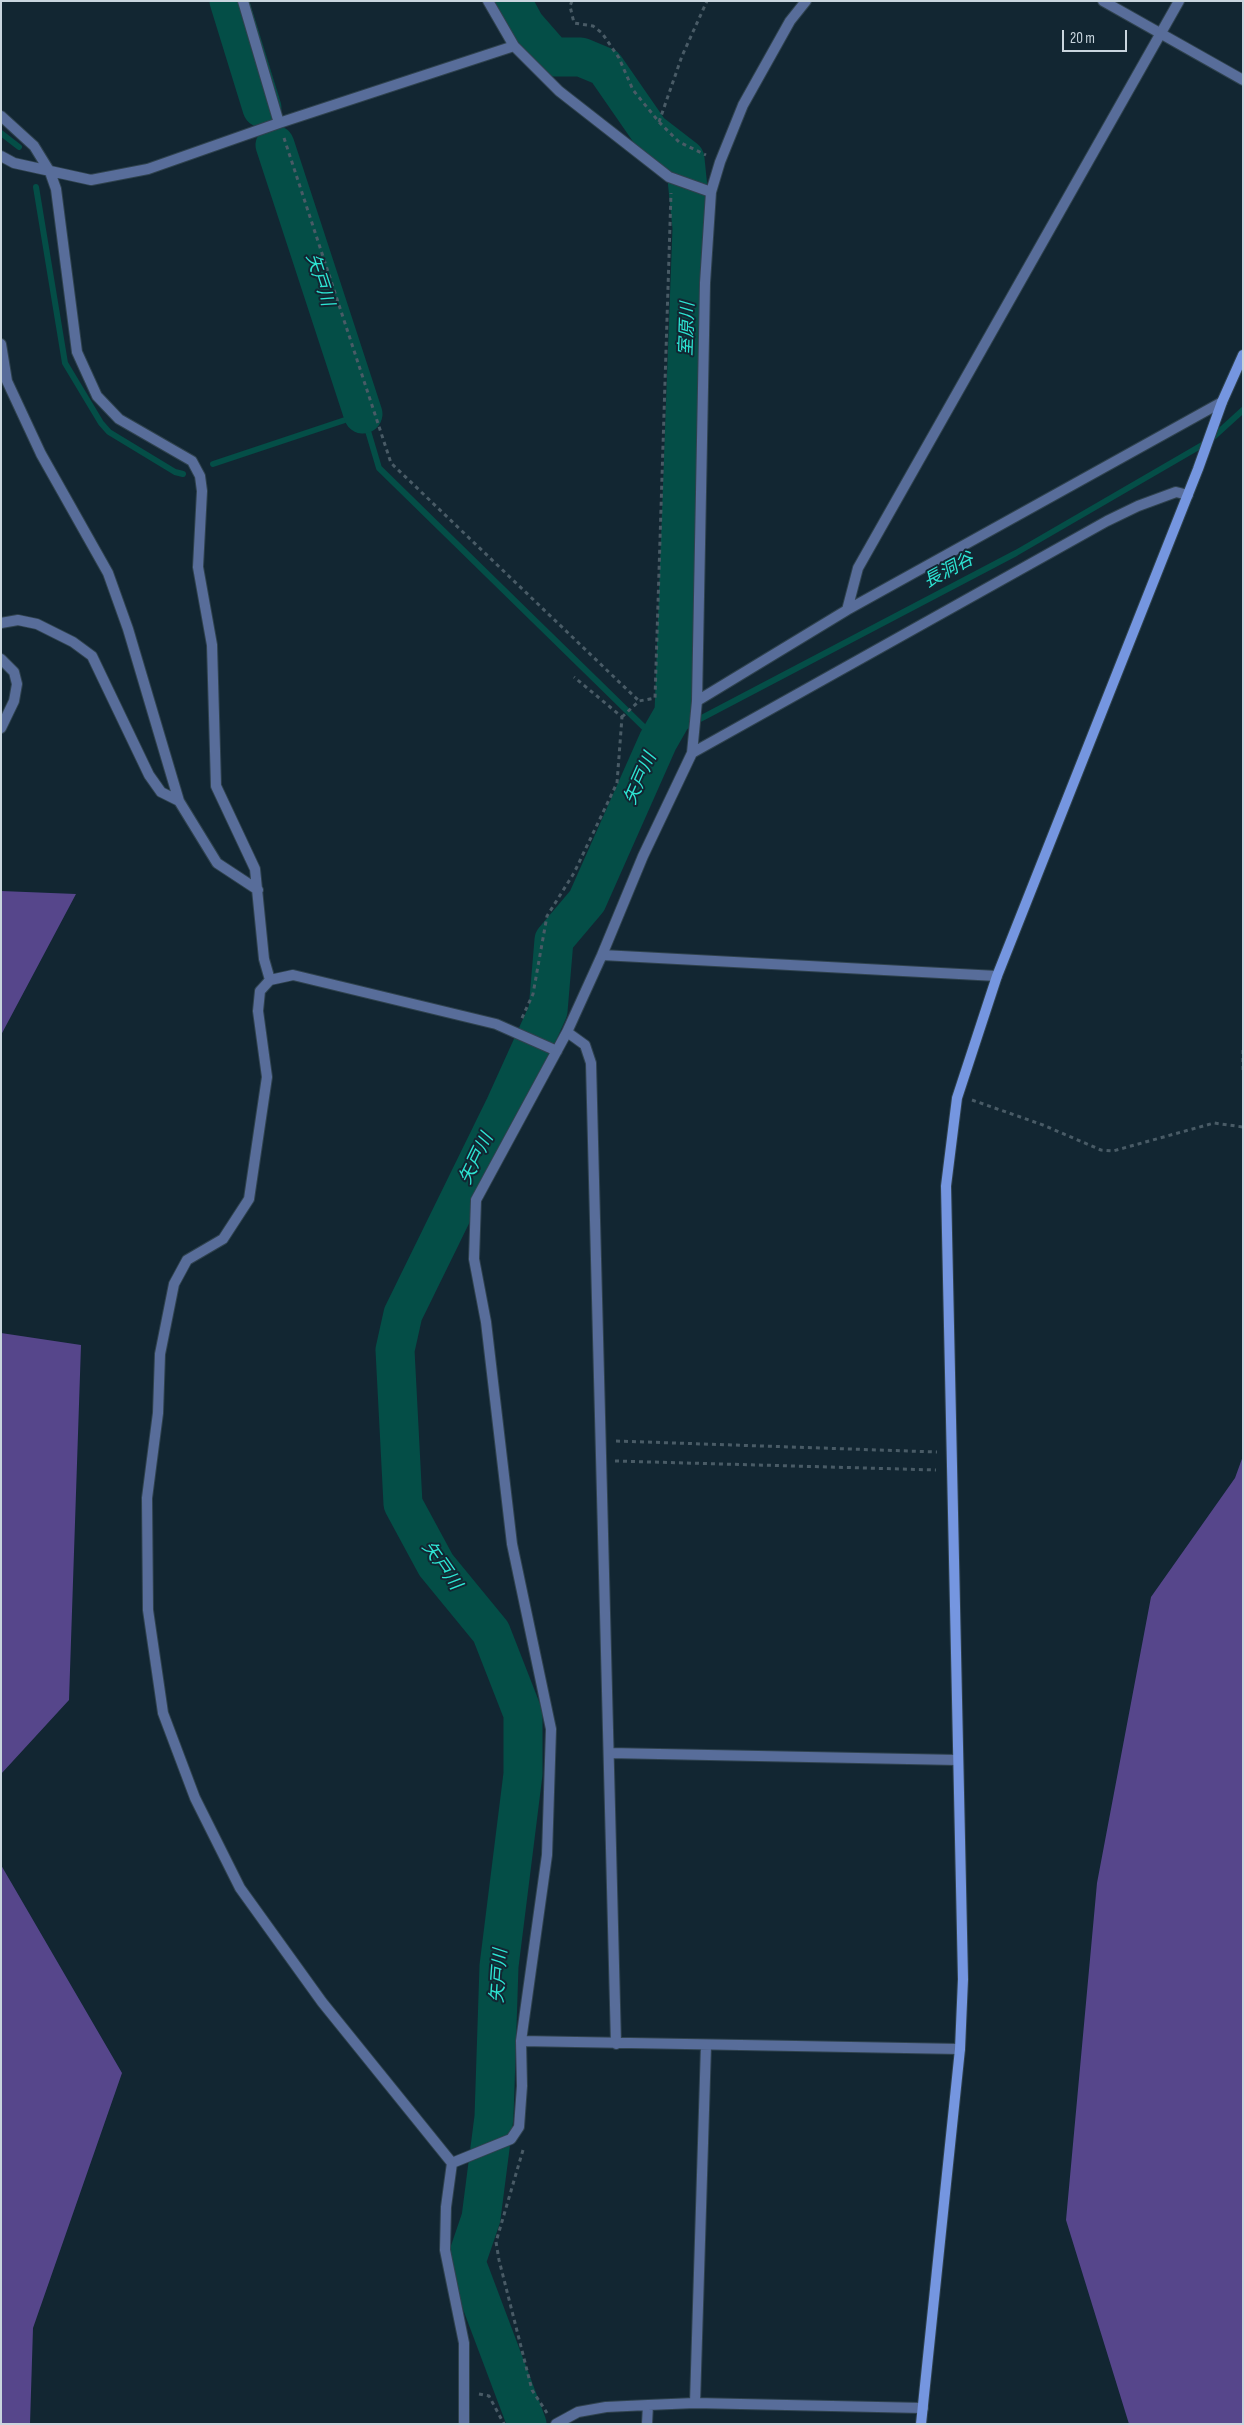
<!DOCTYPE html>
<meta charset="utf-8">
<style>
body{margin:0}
#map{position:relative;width:1244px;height:2425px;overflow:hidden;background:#122632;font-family:"Sofia Sans Condensed",sans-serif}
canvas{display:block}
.frame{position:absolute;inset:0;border:2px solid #c9d5de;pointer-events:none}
.scale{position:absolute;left:1062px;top:30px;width:65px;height:22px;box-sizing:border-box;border:2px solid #c9d5de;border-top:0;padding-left:6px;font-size:15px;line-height:18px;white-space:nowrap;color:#c9d5de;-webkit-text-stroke:4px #122632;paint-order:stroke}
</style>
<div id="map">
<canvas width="1244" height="2425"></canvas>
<div class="frame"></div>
<div class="scale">20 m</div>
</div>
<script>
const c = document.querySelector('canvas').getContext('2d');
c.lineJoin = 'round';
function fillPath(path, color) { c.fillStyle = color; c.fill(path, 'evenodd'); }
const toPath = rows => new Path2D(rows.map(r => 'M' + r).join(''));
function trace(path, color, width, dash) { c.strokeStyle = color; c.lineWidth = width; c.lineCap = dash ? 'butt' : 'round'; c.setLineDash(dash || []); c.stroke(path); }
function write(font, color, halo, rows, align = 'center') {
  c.font = font + ' "Sofia Sans Condensed","Noto Sans JP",sans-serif'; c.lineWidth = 4; c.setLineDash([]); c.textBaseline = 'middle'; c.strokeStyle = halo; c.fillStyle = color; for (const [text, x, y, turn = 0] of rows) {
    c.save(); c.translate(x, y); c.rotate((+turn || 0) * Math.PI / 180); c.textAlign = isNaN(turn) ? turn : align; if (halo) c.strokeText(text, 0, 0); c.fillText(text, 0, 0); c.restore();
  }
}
const forest = toPath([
 [1,891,76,894,1,1035],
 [1,1333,81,1345,69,1700,1,1774],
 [1243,1456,1243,2424,1129,2424,1066,2220,1097,1883,1151,1597,1235,1478],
 [1,1865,122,2073,33,2328,30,2424,1,2424]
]);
const stream = toPath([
 [1,133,19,147],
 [36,187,65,363,101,423,109,432,175,472,183,474],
 [213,464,363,414,379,468,658,741,1016,553,1209,441,1243,410]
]);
const river = toPath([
 [229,1,262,108],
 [512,1,525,25,553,57,581,57,605,67,650,132,685,159,692,228,674,713,658,741,587,901,554,940,548,1011,505,1106,403,1314,395,1350,403,1504,436,1565,491,1632,523,1714,523,1774,499,1966,494,2117,481,2218,466,2262,527,2424],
 [275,145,363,414]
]);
const path = toPath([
 [572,1,570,6,574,23,593,26,602,33,619,58,633,90,659,122,679,142,706,155],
 [659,122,682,56,707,1],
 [284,138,391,463,639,701],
 [622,717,639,701,655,698,671,193],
 [522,1018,533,994,547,916,574,873,617,783,622,717,574,677],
 [1243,1050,1243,1070],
 [972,1100,1043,1125,1101,1150,1113,1151,1214,1123,1243,1127],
 [616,1441,937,1452],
 [615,1461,936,1470],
 [523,2150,496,2242,499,2260,532,2390,547,2413],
 [479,2394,489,2396,504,2424]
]);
const street = toPath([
 [243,1,279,123],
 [488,1,514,46,559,91,669,177,711,192],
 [1103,1,1243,80],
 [1,116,34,146,50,172,56,189,77,352,97,396,119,419,192,461,200,476,202,491,198,567,212,645,216,786,255,869,264,959,270,980,260,991,258,1011,267,1077,249,1199,223,1239,187,1260,174,1284,160,1354,158,1413,147,1498,148,1610,163,1713,195,1798,240,1888,322,2002,452,2163,446,2207,445,2250,464,2343,464,2424],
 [1,156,14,163,91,180,148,169,279,123,514,46],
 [1,344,7,381,41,454,108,573,128,629,179,801],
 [847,610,1222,402],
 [1,623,18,620,37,624,73,642,92,656,149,775,161,792,179,801,217,863,258,890],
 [1,659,14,672,17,684,14,701,1,728],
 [697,701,847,610,858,568,1179,1],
 [692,753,1107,521,1138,506,1176,492,1188,495],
 [602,955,997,976],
 [270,980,293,975,496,1024,557,1051],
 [567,1032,585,1045,591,1063,616,2044],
 [609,1753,958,1760],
 [521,2041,960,2049],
 [452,2163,511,2139,519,2127,522,2086,521,2041,547,1855,551,1729,512,1544,486,1322,474,1259,476,1200,567,1032,602,955,643,856,692,753,697,701,705,283,711,192,720,162,743,105,790,21,806,1],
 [695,2403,923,2408],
 [648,2405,695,2403,706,2045],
 [556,2424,578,2412,606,2407,648,2405,647,2424]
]);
const secondary = toPath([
 [921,2424,960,2049,963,1979,946,1186,957,1098,997,976,1198,469,1222,402,1243,355]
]);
const waterNames = [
 ["矢戸川",319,280,72],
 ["室原川",688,329,-88],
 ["長洞谷",949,571,-28],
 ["矢戸川",641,779,-66],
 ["矢戸川",477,1159,-64],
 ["矢戸川",441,1566,55],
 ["矢戸川",500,1976,-86]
];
fillPath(forest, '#56468b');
trace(stream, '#044e47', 6);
trace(river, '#044e47', 39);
trace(street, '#2f424e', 12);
trace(secondary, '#2f424e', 12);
trace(path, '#495b66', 3, [4, 4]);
trace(street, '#586d9a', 10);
trace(secondary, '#7596e0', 10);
write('italic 18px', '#2de5d3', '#122632', waterNames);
</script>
